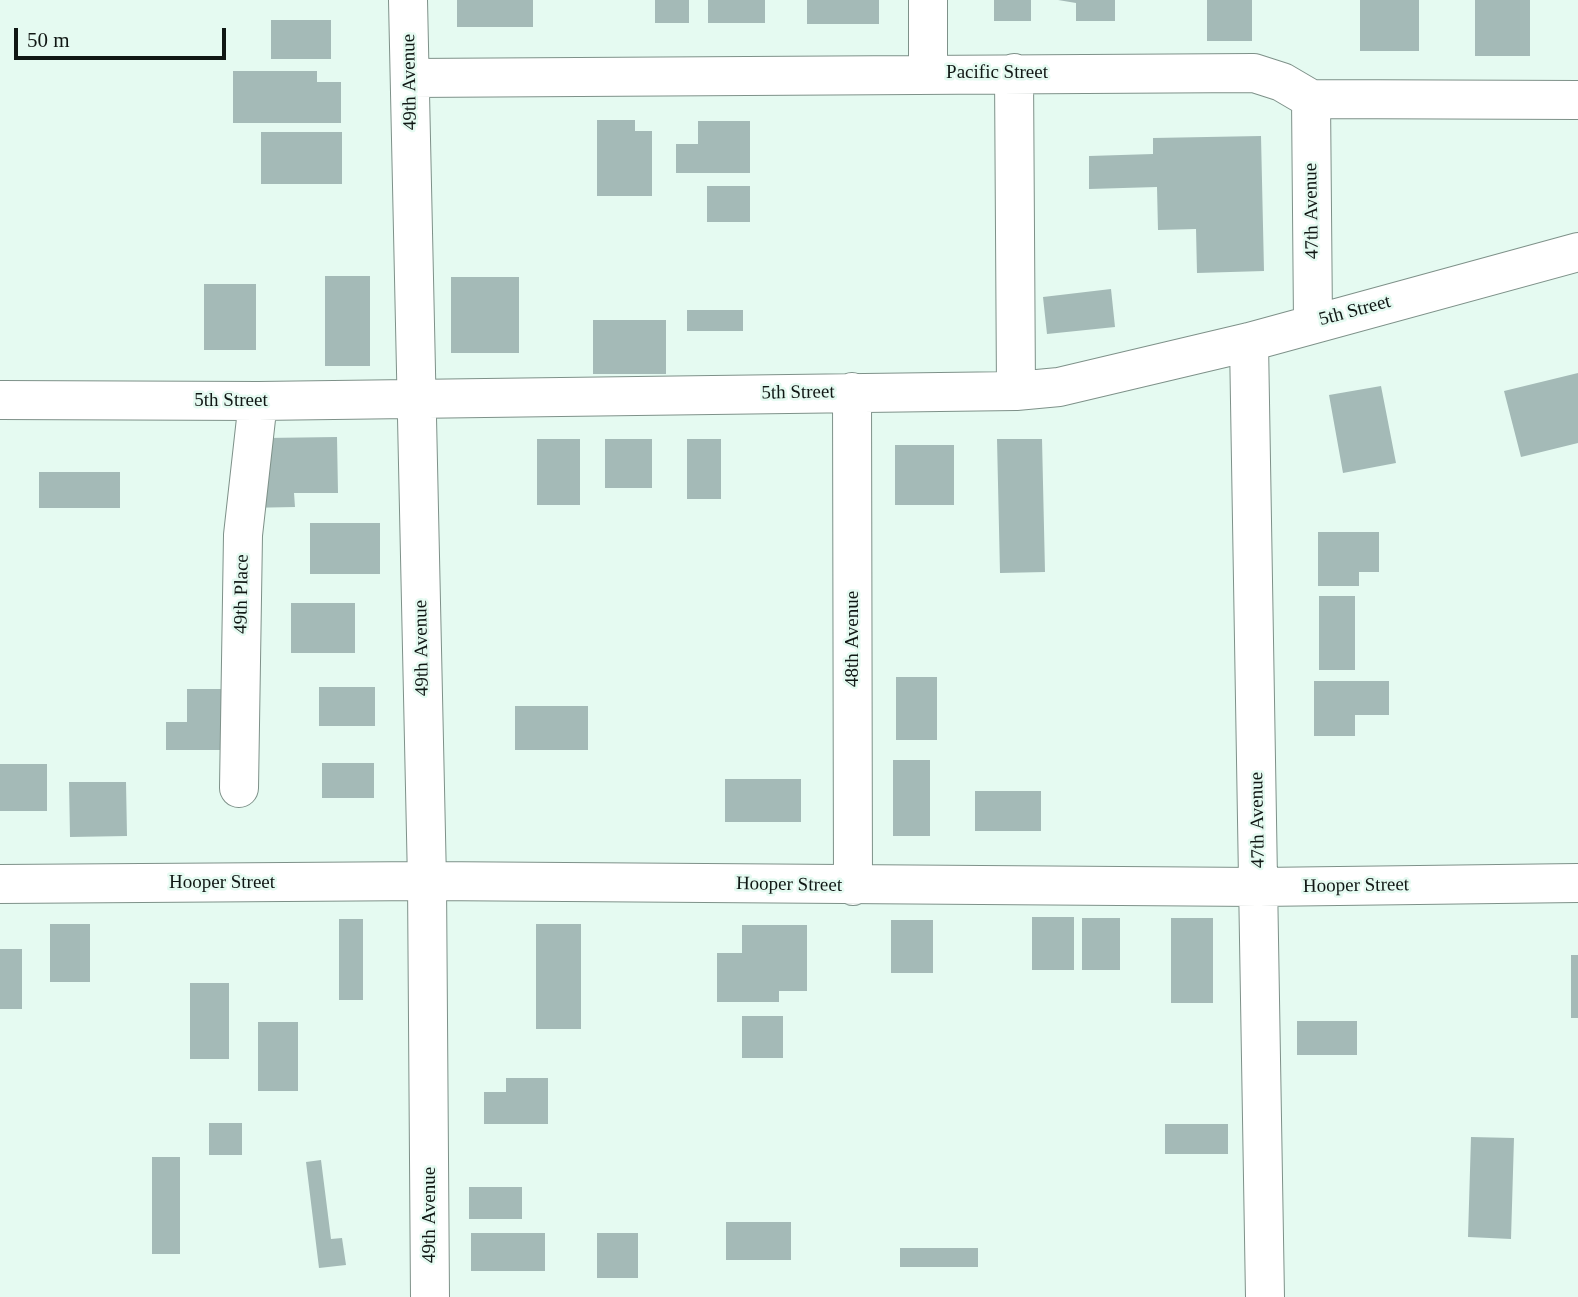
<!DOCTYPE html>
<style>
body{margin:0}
#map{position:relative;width:1578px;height:1297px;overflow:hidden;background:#e5faf1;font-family:Georgia,serif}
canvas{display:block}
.scale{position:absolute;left:14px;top:28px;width:212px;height:32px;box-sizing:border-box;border:4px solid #101714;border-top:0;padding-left:9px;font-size:21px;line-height:24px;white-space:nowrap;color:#101714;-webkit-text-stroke:5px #e5faf1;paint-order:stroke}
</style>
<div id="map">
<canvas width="1578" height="1297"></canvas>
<div class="scale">50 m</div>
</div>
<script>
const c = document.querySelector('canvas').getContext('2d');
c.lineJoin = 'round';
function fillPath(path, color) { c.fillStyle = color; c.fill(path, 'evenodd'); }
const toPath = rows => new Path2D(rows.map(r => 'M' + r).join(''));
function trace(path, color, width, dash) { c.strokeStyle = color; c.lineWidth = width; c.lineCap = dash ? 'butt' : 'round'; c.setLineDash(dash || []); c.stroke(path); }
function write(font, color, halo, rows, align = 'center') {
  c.font = font + ' Georgia,serif'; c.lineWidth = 5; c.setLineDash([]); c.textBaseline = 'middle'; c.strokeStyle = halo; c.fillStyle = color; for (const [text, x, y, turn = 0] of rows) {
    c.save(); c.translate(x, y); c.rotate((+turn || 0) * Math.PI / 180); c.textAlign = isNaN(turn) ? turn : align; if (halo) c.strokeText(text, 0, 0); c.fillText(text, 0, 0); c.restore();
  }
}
const building = toPath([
 [457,0,533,0,533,27,457,27],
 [655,0,689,0,689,23,655,23],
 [708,0,765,0,765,23,708,23],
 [807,0,879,0,879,24,807,24],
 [994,0,1031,0,1031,21,994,21],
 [1058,0,1115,0,1115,21,1076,21,1076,3],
 [1207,0,1252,0,1252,41,1207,41],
 [1360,0,1419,0,1419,51,1360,51],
 [1475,0,1530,0,1530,56,1475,56],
 [271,20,331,20,331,59,271,59],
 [233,71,317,71,317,82,341,82,341,123,233,123],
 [597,120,635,120,635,131,652,131,652,196,597,196],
 [698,121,750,121,750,173,676,173,676,144,698,144],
 [261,132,342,132,342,184,261,184],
 [1261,136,1264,271,1197,273,1196,229,1158,230,1157,187,1089,189,1089,156,1153,154,1153,138],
 [707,186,750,186,750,222,707,222],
 [325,276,370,276,370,366,325,366],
 [451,277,519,277,519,353,451,353],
 [204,284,256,284,256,350,204,350],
 [1111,289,1115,327,1047,334,1043,297],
 [687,310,743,310,743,331,687,331],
 [593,320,666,320,666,374,593,374],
 [1578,373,1578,443,1521,457,1504,391],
 [1381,386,1396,463,1343,473,1329,395],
 [337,437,338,493,294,493,295,507,244,508,265,438],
 [537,439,580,439,580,505,537,505],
 [605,439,652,439,652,488,605,488],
 [687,439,721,439,721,499,687,499],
 [997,439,1042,439,1045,572,1000,573],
 [895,445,954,445,954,505,895,505],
 [39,472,120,472,120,508,39,508],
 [310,523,380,523,380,574,310,574],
 [1318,532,1379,532,1379,572,1359,572,1359,586,1318,586],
 [1319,596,1355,596,1355,670,1319,670],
 [291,603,355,603,355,653,291,653],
 [896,677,937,677,937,740,896,740],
 [1314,681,1389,681,1389,715,1355,715,1355,736,1314,736],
 [319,687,375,687,375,726,319,726],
 [187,689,222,689,222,750,166,750,166,722,187,722],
 [515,706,588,706,588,750,515,750],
 [893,760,930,760,930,836,893,836],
 [322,763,374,763,374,798,322,798],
 [0,764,47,764,47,811,0,811],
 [725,779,801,779,801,822,725,822],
 [69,782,126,782,127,836,70,837],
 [975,791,1041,791,1041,831,975,831],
 [1032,917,1074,917,1074,970,1032,970],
 [1082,918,1120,918,1120,970,1082,970],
 [1171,918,1213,918,1213,1003,1171,1003],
 [339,919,363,919,363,1000,339,1000],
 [891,920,933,920,933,973,891,973],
 [50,924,90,924,90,982,50,982],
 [536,924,581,924,581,1029,536,1029],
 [742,925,807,925,807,991,779,991,779,1002,717,1002,717,953,742,953],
 [0,949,22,949,22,1009,0,1009],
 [1571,955,1578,955,1578,1018,1571,1018],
 [190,983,229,983,229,1059,190,1059],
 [742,1016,783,1016,783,1058,742,1058],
 [1297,1021,1357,1021,1357,1055,1297,1055],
 [258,1022,298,1022,298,1091,258,1091],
 [506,1078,548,1078,548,1124,484,1124,484,1092,506,1092],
 [209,1123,242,1123,242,1155,209,1155],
 [1165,1124,1228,1124,1228,1154,1165,1154],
 [1471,1137,1514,1138,1511,1239,1468,1237],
 [152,1157,180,1157,180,1254,152,1254],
 [321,1160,331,1239,342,1238,346,1265,319,1268,306,1162],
 [469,1187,522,1187,522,1219,469,1219],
 [726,1222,791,1222,791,1260,726,1260],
 [471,1233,545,1233,545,1271,471,1271],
 [597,1233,638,1233,638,1278,597,1278],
 [900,1248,978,1248,978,1267,900,1267]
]);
const minor = toPath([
 [408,0,427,881,430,1297],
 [928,0,928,72],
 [1014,73,1016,391],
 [410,78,1254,73,1282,82,1311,99,1578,100],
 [1311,99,1313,323],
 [1249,342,1265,1297],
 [852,392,853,886],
 [0,400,258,401,1016,391,1059,387,1249,342,1578,252],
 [239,788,243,535,258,401],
 [0,884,427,881,1259,887,1578,883]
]);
const streetNames = [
 ["Pacific Street",997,73],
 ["49th Avenue",410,82,-91],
 ["47th Avenue",1312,211,-91],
 ["5th Street",1355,311,-15],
 ["5th Street",798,393,-1],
 ["5th Street",231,401],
 ["49th Place",242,594,-89],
 ["48th Avenue",853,639,-90],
 ["49th Avenue",422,648,-91],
 ["47th Avenue",1258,820,-91],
 ["Hooper Street",222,883],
 ["Hooper Street",789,885,1],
 ["Hooper Street",1356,886,-1],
 ["49th Avenue",430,1215,-90]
];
fillPath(building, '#a4bab7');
trace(minor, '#7e9189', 40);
trace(minor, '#fff', 38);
write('19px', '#101714', '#e5faf1', streetNames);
</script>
